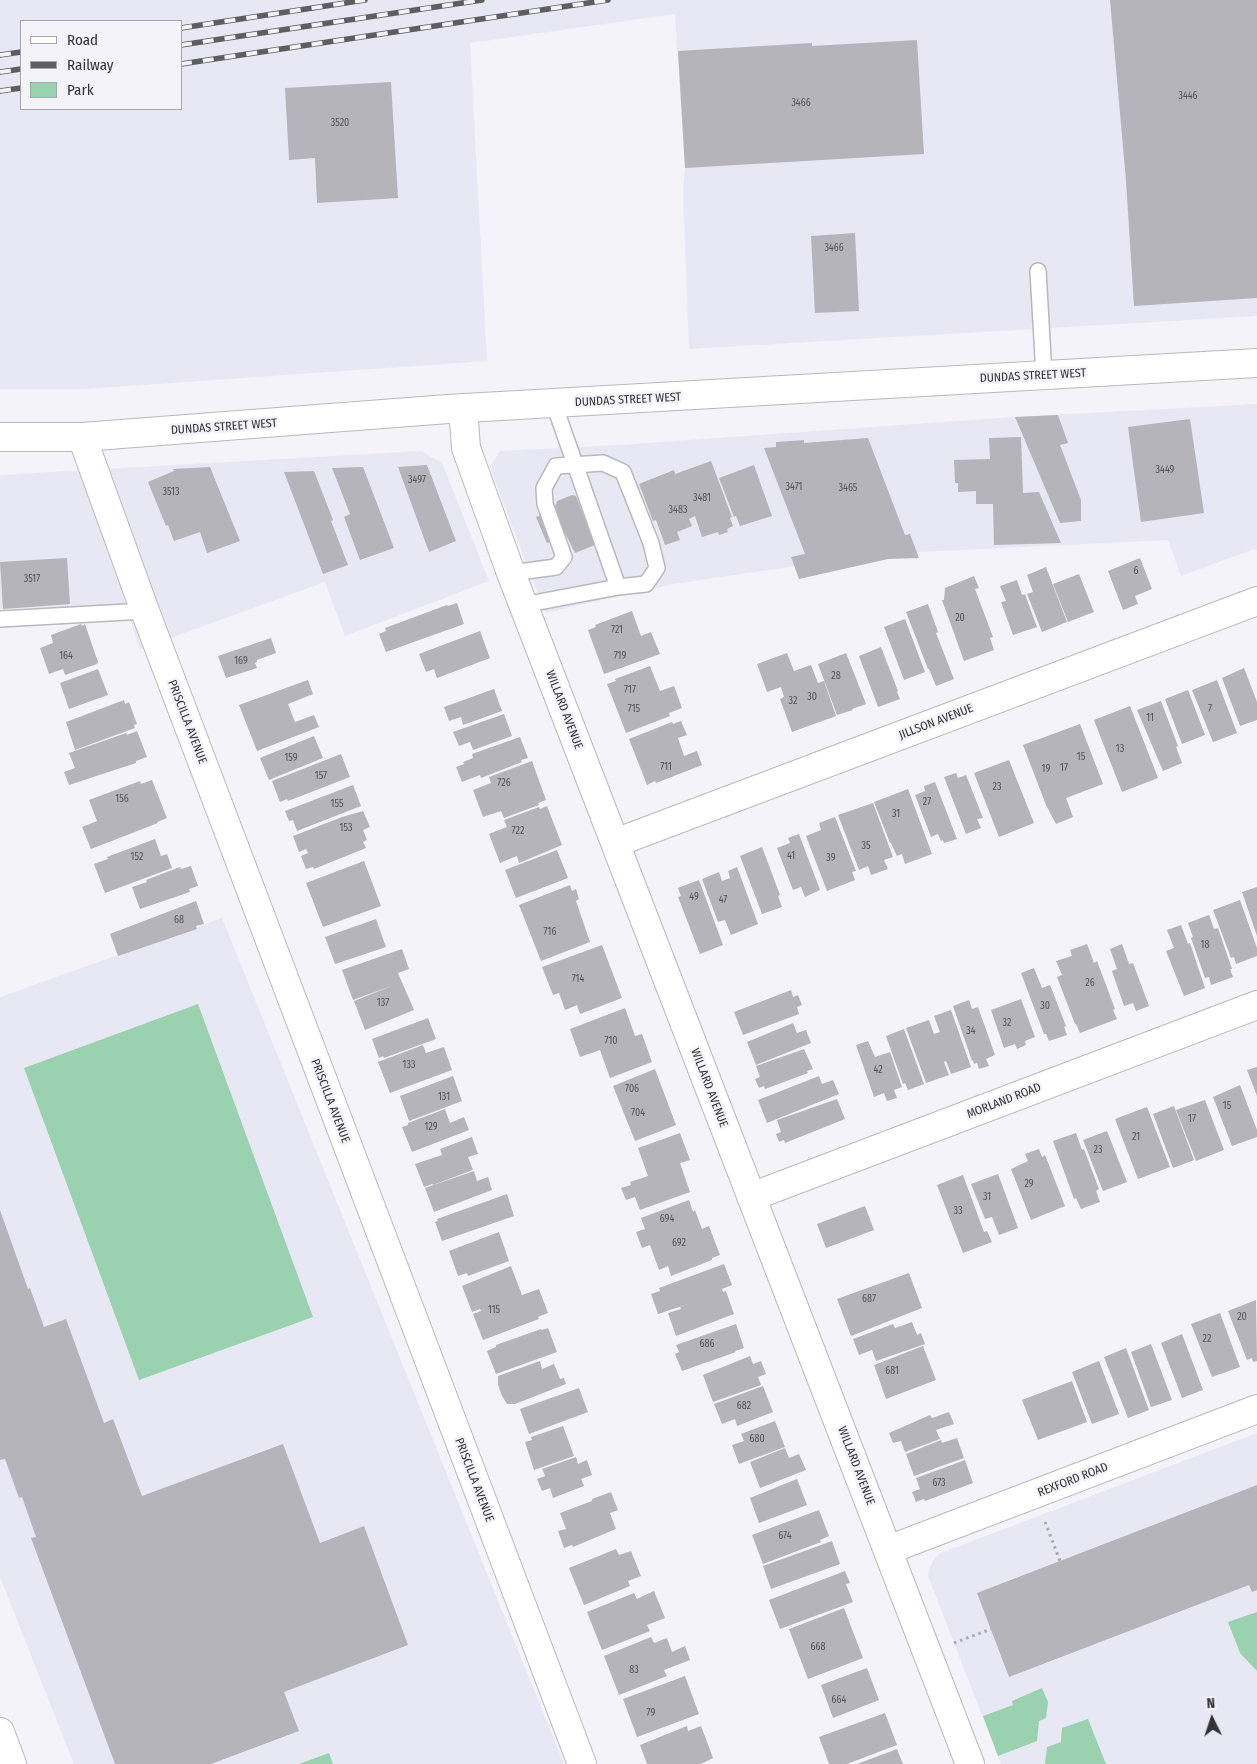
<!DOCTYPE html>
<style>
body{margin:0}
#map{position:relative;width:1257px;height:1764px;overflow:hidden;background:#f3f3f9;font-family:"Fira Sans Condensed",sans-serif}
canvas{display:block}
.legend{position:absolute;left:20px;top:20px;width:162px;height:90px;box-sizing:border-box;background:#f3f3f9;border:1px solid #a6a6ab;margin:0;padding:6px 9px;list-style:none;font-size:15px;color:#333335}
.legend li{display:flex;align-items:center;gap:10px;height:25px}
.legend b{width:25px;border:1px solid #a6a6ab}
.north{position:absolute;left:1187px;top:1694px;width:50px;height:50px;-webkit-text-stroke:4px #f3f3f9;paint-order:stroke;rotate:356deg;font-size:14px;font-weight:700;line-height:20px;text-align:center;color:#333335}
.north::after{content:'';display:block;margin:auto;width:18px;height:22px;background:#333335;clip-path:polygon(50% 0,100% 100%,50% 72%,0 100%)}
</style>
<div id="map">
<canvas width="1257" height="1764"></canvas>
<ul class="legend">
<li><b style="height:6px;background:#fff"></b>Road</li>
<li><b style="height:6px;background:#5e5e61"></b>Railway</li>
<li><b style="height:14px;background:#9ad1af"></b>Park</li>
</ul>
<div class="north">N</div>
</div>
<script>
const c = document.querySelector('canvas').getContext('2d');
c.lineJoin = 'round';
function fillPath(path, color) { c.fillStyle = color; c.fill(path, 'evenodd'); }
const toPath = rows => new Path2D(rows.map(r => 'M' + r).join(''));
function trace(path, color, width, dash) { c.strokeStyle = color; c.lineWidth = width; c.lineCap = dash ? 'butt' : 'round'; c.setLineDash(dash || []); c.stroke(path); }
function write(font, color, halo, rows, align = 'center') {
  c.font = font + ' "Fira Sans Condensed",sans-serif'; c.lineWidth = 5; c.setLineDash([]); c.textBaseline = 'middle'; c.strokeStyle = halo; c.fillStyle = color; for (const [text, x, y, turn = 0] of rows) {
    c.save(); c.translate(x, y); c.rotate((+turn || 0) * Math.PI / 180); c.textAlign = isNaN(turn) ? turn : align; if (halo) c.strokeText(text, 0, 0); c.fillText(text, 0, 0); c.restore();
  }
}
const built = toPath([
 [0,0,1257,0,1257,316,689,349,683,193,685,168,675,14,470,43,487,361,84,389,0,389],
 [21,21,181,21,181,109,21,109],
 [1257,404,1257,551,1254,549,1181,576,1168,540,879,554,673,584,545,613,490,467,500,451,619,445,1015,417],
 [421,451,442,463,489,581,345,636,325,582,140,649,125,606,0,609,0,475],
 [222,918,564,1764,74,1764,0,1577,0,997],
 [1257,1433,1257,1764,1001,1764,928,1576,929,1569,935,1558,941,1553]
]);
const green = toPath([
 [198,1004,313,1317,139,1380,24,1068],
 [1257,1612,1257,1671,1240,1653,1228,1622],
 [1042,1688,1048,1702,1046,1718,1039,1721,1037,1741,998,1756,983,1716,1013,1705,1012,1701],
 [1088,1719,1106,1764,1045,1764,1047,1747,1061,1742,1062,1728],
 [329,1753,333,1764,299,1764]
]);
const building = toPath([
 [1110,0,1257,0,1257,298,1134,306,1126,181],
 [917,40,924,154,685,168,678,51,812,43,812,46],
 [391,82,398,198,317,203,315,158,289,160,285,88],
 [855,233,859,311,815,313,811,236],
 [1058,415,1068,443,1060,445,1081,500,1081,521,1060,523,1015,417],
 [1190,419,1204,513,1141,522,1128,427],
 [1021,437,1023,493,1039,492,1061,543,994,545,993,504,976,504,976,491,958,492,958,483,955,483,954,460,990,459,989,438],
 [868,438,905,535,910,534,919,558,888,559,799,579,791,557,805,554,764,448,776,447,776,442,804,440,804,443],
 [711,461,732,517,730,518,733,526,727,529,728,532,719,535,718,532,702,537,695,516,689,519,692,526,677,532,680,540,665,545,656,520,653,521,639,484,674,470,675,474],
 [427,465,456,541,429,552,398,467],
 [754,465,772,516,740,526,736,516,734,517,719,478],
 [210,467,240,541,207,553,200,532,174,541,168,525,166,526,148,482,174,471,173,469],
 [363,467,394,548,360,560,344,517,350,514,332,468],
 [314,471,333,520,331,521,348,565,323,574,284,472],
 [572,495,576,496,595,545,575,553,566,535,547,543,536,517,554,510,557,501],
 [67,558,70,604,3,609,0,562],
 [1140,558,1152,589,1135,596,1138,604,1123,610,1108,571],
 [1046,567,1067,622,1042,632,1027,594,1033,592,1027,575],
 [1079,574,1094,612,1068,622,1053,584],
 [974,576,979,588,975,589,993,637,990,638,994,650,964,661,942,600,944,600,945,588],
 [1017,580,1022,595,1025,594,1037,627,1013,635,1001,602,1006,601,1000,586],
 [457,603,464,624,386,652,379,634,386,631,385,628,447,605,448,606],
 [928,604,938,632,936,633,954,679,936,686,929,669,928,669,906,612],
 [632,611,641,636,651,632,660,654,604,674,588,630,596,627,595,625],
 [905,619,925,672,904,680,884,627],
 [81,624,82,626,85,624,98,662,97,664,65,675,63,669,49,674,40,648,53,643,51,635],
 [480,631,490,658,437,678,434,669,426,672,419,654],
 [271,638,276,653,257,660,257,662,255,663,257,668,226,678,218,656],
 [881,647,898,691,897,692,900,699,878,707,859,656],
 [787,653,794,671,811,665,818,683,824,681,836,716,792,732,780,699,784,697,781,687,767,692,757,664],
 [846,653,866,704,852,709,853,710,837,715,818,664],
 [650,666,660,691,674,686,682,708,669,713,670,716,626,733,607,684,616,681,615,679],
 [1244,668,1257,702,1257,720,1240,726,1222,678],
 [98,669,108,695,69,709,60,683],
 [308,680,313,694,288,704,295,722,314,715,319,727,257,751,239,705],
 [1217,680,1237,733,1213,742,1192,690],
 [494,689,502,711,463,725,461,717,449,721,444,707],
 [1188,690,1205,735,1182,744,1165,699],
 [124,700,125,704,129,702,137,724,134,725,135,728,75,750,66,722],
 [1161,701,1178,746,1176,747,1182,763,1163,771,1137,710],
 [1130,706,1158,778,1122,792,1094,720],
 [504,714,512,736,473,750,470,742,459,746,453,732],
 [681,721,687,735,678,738,684,756,697,751,702,765,656,783,655,781,647,785,629,739,672,722,673,724],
 [1080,724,1103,784,1066,798,1073,817,1056,824,1046,805,1023,745],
 [137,731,147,757,136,761,136,763,69,785,64,772,75,768,69,753,126,733,127,735],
 [314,736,323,758,269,780,260,758],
 [520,737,528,758,521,760,522,762,481,778,480,775,462,782,456,767,464,764,463,762,473,758,472,754],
 [341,754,350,777,288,801,287,799,280,802,272,781],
 [1009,760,1034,823,999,837,974,773],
 [532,761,546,800,538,803,539,805,504,818,501,811,483,817,473,790,491,783,489,777],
 [956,773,958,778,966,775,983,818,977,819,981,828,966,834,944,777],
 [152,780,167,818,157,822,158,823,91,849,82,827,97,821,89,800,140,781,141,784],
 [935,782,957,839,944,843,943,840,941,841,938,834,931,837,915,795,925,791,924,786],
 [353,785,361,806,297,831,293,820,289,821,285,811],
 [908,789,932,854,905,864,902,854,897,856,891,843,890,843,874,802],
 [873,803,893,857,884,860,888,869,871,875,868,866,859,870,838,815],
 [547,806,562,845,519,863,517,856,500,863,489,834,507,827,504,820,539,807,540,809],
 [363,811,370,827,363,830,367,840,363,842,366,848,314,869,313,867,306,869,301,856,308,853,306,849,299,852,293,836,342,817],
 [835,817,856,871,852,872,855,880,827,891,806,836,821,830,819,823],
 [799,834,820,890,805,897,801,887,793,890,777,848,790,843,788,838],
 [155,839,161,856,167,854,172,868,105,893,94,864,108,859,107,857],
 [762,847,780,895,778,896,782,907,762,914,740,856],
 [557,850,568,878,516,898,505,870],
 [364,861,381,906,323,927,306,883],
 [191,866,198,886,189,889,190,892,140,909,132,887,147,882,146,880,180,867,181,869],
 [737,867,758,924,731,935,725,920,718,922,702,879,719,872,722,881,730,878,728,871],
 [699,880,723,945,700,954,678,897,681,896,678,888],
 [570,885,572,891,576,889,579,899,576,901,590,942,541,961,519,905],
 [1257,887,1257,936,1242,892],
 [1240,900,1257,948,1257,956,1236,964,1234,957,1231,958,1213,910],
 [196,901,204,924,196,926,197,929,118,956,110,934],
 [1209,915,1214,929,1218,928,1232,969,1230,969,1233,977,1211,985,1209,977,1205,978,1191,938,1193,937,1188,923],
 [376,919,386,947,335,964,325,937],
 [1181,925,1188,944,1190,943,1205,988,1184,996,1166,951,1174,948,1167,930],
 [1087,944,1094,963,1097,961,1115,1009,1113,1010,1117,1019,1080,1033,1076,1024,1075,1024,1057,977,1062,975,1056,961,1072,956,1070,950],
 [1122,944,1129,964,1133,963,1149,1006,1136,1011,1133,1003,1124,1006,1112,971,1117,969,1110,949],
 [602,945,622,998,580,1014,577,1005,565,1010,559,993,553,995,542,967],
 [402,949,409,969,398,973,414,1010,365,1030,354,1001,394,985,353,1000,342,970],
 [1034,968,1042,988,1050,985,1066,1026,1064,1027,1067,1035,1049,1041,1046,1034,1044,1034,1021,973],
 [791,990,793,997,798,995,802,1005,797,1007,799,1014,743,1035,734,1012],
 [1021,999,1035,1037,1025,1041,1026,1045,1017,1049,1015,1044,1004,1048,991,1010],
 [969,1000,972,1009,978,1007,995,1055,986,1059,989,1066,979,1069,977,1063,974,1064,973,1060,972,1061,953,1006],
 [625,1008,635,1036,642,1034,652,1062,610,1078,600,1050,580,1057,570,1029],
 [951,1010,971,1067,951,1074,946,1061,944,1062,949,1075,926,1083,906,1028,929,1020,934,1034,940,1032,934,1016],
 [428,1018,436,1039,384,1058,383,1056,379,1058,372,1039],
 [793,1023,797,1033,806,1030,811,1043,756,1065,747,1042],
 [904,1029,924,1084,908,1090,905,1083,903,1084,886,1036],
 [868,1041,875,1057,890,1052,902,1087,894,1090,897,1098,887,1101,884,1093,874,1097,856,1045],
 [423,1045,426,1053,444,1047,452,1070,390,1093,378,1062],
 [804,1049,813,1069,807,1071,808,1073,765,1089,764,1086,759,1088,755,1079,760,1077,756,1066],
 [1257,1067,1257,1096,1247,1070],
 [655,1069,676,1125,635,1141,613,1086],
 [453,1076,462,1101,409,1121,400,1096],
 [819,1076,822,1084,833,1080,839,1094,767,1123,758,1100],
 [1240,1085,1257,1130,1257,1137,1232,1146,1213,1097],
 [837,1099,845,1119,785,1143,784,1140,779,1142,776,1134,781,1132,777,1120],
 [1205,1100,1224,1150,1196,1161,1176,1110],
 [1174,1106,1194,1160,1173,1168,1153,1114],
 [1147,1107,1170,1167,1138,1179,1115,1119],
 [445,1109,450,1123,464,1117,469,1130,412,1152,402,1127,408,1125,408,1123],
 [1107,1131,1127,1182,1103,1191,1083,1140],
 [680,1133,690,1160,680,1163,690,1192,640,1210,635,1197,626,1200,621,1188,631,1185,630,1182,648,1176,638,1148],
 [1076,1133,1082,1150,1084,1149,1099,1189,1096,1191,1100,1202,1081,1209,1076,1198,1074,1199,1053,1141],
 [472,1137,478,1154,468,1157,473,1170,433,1185,432,1184,424,1187,415,1164,442,1155,440,1149],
 [1039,1149,1042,1157,1045,1155,1065,1206,1031,1220,1011,1169,1028,1161,1025,1154],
 [474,1171,477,1181,488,1177,492,1190,434,1212,425,1188],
 [998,1174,1018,1228,999,1235,992,1217,985,1219,971,1184],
 [963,1175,984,1232,987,1231,992,1242,963,1253,937,1185],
 [507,1194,514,1216,442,1241,435,1222,438,1221,437,1219],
 [689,1200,693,1212,695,1210,702,1229,709,1226,720,1255,712,1258,712,1260,671,1276,668,1266,659,1270,650,1245,642,1248,636,1232,645,1229,641,1218],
 [865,1206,874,1230,826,1248,817,1224],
 [0,1210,28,1289,30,1288,44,1327,66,1319,104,1423,113,1419,142,1496,283,1444,320,1543,364,1526,408,1645,284,1692,299,1731,211,1764,115,1764,31,1538,36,1537,22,1497,19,1498,5,1459,0,1460],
 [499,1232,509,1261,468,1276,467,1273,458,1276,449,1251],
 [724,1264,732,1285,722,1289,723,1292,726,1291,734,1314,676,1336,668,1313,681,1309,680,1307,688,1304,658,1314,651,1294,660,1291,659,1288],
 [511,1266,522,1295,539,1289,548,1313,538,1317,539,1319,483,1340,473,1314,481,1311,480,1309,472,1312,462,1286],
 [909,1273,922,1308,851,1336,837,1299],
 [1256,1300,1257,1361,1253,1362,1252,1358,1247,1360,1228,1311],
 [1220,1313,1240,1367,1212,1377,1191,1324],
 [912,1322,917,1335,921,1333,925,1344,876,1361,872,1350,859,1355,853,1339,893,1324,895,1328],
 [736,1324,744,1348,735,1351,736,1352,682,1371,675,1354,679,1352,676,1345],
 [548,1328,557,1352,496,1374,487,1351,496,1347,496,1345,541,1329,542,1330],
 [1182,1334,1203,1390,1182,1398,1161,1343],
 [1151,1344,1172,1400,1151,1407,1131,1352],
 [923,1346,936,1380,886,1399,874,1365],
 [1126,1348,1149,1410,1128,1418,1104,1357],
 [750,1356,753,1364,761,1361,766,1374,758,1377,761,1385,713,1402,703,1375],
 [540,1361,542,1369,554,1364,560,1379,564,1378,566,1384,515,1404,507,1404,502,1396,498,1385,498,1376],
 [1099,1361,1119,1414,1092,1424,1072,1372],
 [1072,1381,1087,1422,1038,1440,1022,1400],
 [763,1386,773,1412,737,1426,735,1419,722,1424,714,1404],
 [579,1388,588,1412,529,1434,520,1409],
 [949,1412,954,1424,936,1430,940,1439,905,1452,901,1441,893,1443,889,1433,930,1415,932,1418],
 [775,1421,785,1447,739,1464,732,1445,744,1441,741,1434],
 [563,1426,574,1456,534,1470,525,1442,532,1440,531,1437],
 [957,1438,964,1458,914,1476,906,1454,941,1440,942,1443],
 [785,1448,789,1458,799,1454,806,1470,760,1488,750,1462],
 [576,1457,578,1464,587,1460,592,1475,581,1479,584,1486,553,1498,550,1488,542,1491,537,1479,545,1476,542,1469],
 [965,1460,973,1483,925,1501,924,1499,916,1502,912,1492,920,1489,916,1478],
 [797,1479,807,1505,759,1523,750,1498],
 [1257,1485,1257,1590,1252,1592,1249,1585,1009,1677,977,1593],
 [611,1492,618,1510,610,1513,616,1529,573,1547,572,1545,564,1548,558,1531,566,1529,560,1513,592,1501,592,1499],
 [819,1510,829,1536,820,1540,821,1542,763,1564,752,1535],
 [832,1541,840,1564,771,1589,763,1566],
 [616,1549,619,1555,631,1551,641,1576,628,1581,630,1586,584,1605,569,1568],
 [845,1571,850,1583,846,1584,853,1602,780,1629,769,1600],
 [654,1591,665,1618,647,1625,650,1631,602,1650,587,1612,634,1593,637,1599],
 [844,1608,863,1658,808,1679,789,1629],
 [651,1637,654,1643,667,1638,672,1652,685,1646,690,1660,664,1670,667,1676,619,1695,604,1656],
 [867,1668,879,1700,833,1718,821,1685],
 [685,1676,699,1714,637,1737,623,1699],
 [885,1713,897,1745,847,1764,829,1764,819,1737],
 [687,1726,688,1731,701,1726,713,1758,701,1764,647,1764,640,1745],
 [897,1749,903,1764,857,1764]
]);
const path = toPath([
 [1045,1522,1060,1561],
 [954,1643,991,1629]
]);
const lane = toPath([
 [1038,271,1044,375],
 [554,404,618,587],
 [511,573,556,567,564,557,545,504,544,488,556,466,603,463,623,472,651,543,657,568,646,584,618,587,523,605],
 [0,619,145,611]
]);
const street = toPath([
 [463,408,466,448,511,573,970,1764],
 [82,437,145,611,582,1764],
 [615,843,1257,601],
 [751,1197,1257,1005],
 [888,1550,1257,1409]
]);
const secondary = toPath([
 [0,437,82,437,448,409,1257,363],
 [0,1732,12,1764]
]);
const rail = toPath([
 [181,28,365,0],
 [181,45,482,0],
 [0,55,21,52],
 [181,64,608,0],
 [0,72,21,69],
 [0,91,21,88]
]);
const numberNames = [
 ["3446",1188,96],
 ["3466",801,103],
 ["3520",340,123],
 ["3466",834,248],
 ["3449",1165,470],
 ["3497",417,480],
 ["3471",794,487],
 ["3465",848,488],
 ["3513",171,492],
 ["3481",702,498],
 ["3483",678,510],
 ["6",1136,571],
 ["3517",32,579],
 ["20",960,618],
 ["721",617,630],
 ["164",66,656],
 ["719",620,656],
 ["169",241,661],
 ["28",836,676],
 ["717",630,690],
 ["30",812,697],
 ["32",793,701],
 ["715",634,709],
 ["7",1210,709],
 ["11",1150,718],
 ["13",1120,749],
 ["15",1081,757],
 ["159",291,758],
 ["711",666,767],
 ["17",1064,768],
 ["19",1046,769],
 ["157",321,776],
 ["726",504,783],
 ["23",997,787],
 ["156",122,799],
 ["27",927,802],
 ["155",337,804],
 ["31",896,814],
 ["153",346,828],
 ["722",518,831],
 ["35",866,846],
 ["41",791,856],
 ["152",137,857],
 ["39",831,858],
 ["49",694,897],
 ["47",723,900],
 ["68",179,920],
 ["716",550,932],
 ["18",1205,945],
 ["714",578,979],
 ["26",1090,983],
 ["137",383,1003],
 ["30",1045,1006],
 ["32",1007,1023],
 ["34",971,1031],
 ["710",611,1041],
 ["133",409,1065],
 ["42",878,1070],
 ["706",632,1089],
 ["131",444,1097],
 ["15",1227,1106],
 ["704",638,1113],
 ["17",1192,1119],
 ["129",431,1127],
 ["21",1136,1137],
 ["23",1098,1150],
 ["29",1029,1184],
 ["31",987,1197],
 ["33",958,1211],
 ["694",667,1219],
 ["692",679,1243],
 ["687",869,1299],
 ["115",494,1310],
 ["20",1242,1317],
 ["22",1207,1339],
 ["686",707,1344],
 ["681",892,1371],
 ["682",744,1406],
 ["680",757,1439],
 ["673",939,1483],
 ["674",785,1536],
 ["668",818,1647],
 ["83",634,1670],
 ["664",839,1700],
 ["79",651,1713]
];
const streetNames = [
 ["DUNDAS STREET WEST",1033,376,-3],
 ["DUNDAS STREET WEST",628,400,-3],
 ["DUNDAS STREET WEST",224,427,-4],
 ["WILLARD AVENUE",564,710,69],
 ["PRISCILLA AVENUE",187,722,69],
 ["JILLSON AVENUE",936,722,-21],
 ["WILLARD AVENUE",709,1088,69],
 ["PRISCILLA AVENUE",330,1101,69],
 ["MORLAND ROAD",1004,1101,-21],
 ["WILLARD AVENUE",856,1466,69],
 ["PRISCILLA AVENUE",474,1480,69],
 ["REXFORD ROAD",1073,1480,-21]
];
fillPath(built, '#e8e7f4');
fillPath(green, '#9ad1af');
fillPath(building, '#b5b4ba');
trace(lane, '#b9b8be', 18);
trace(street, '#b9b8be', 30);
trace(secondary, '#b9b8be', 30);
trace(path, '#aaaaae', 3, [2.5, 4]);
trace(lane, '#fff', 15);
trace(street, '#fff', 28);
trace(secondary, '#fff', 28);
trace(rail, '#5e5e61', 5.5);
trace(rail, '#f3f3f9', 4, [11]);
write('10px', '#545356', null, numberNames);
write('12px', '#333335', '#f3f3f9', streetNames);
</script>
